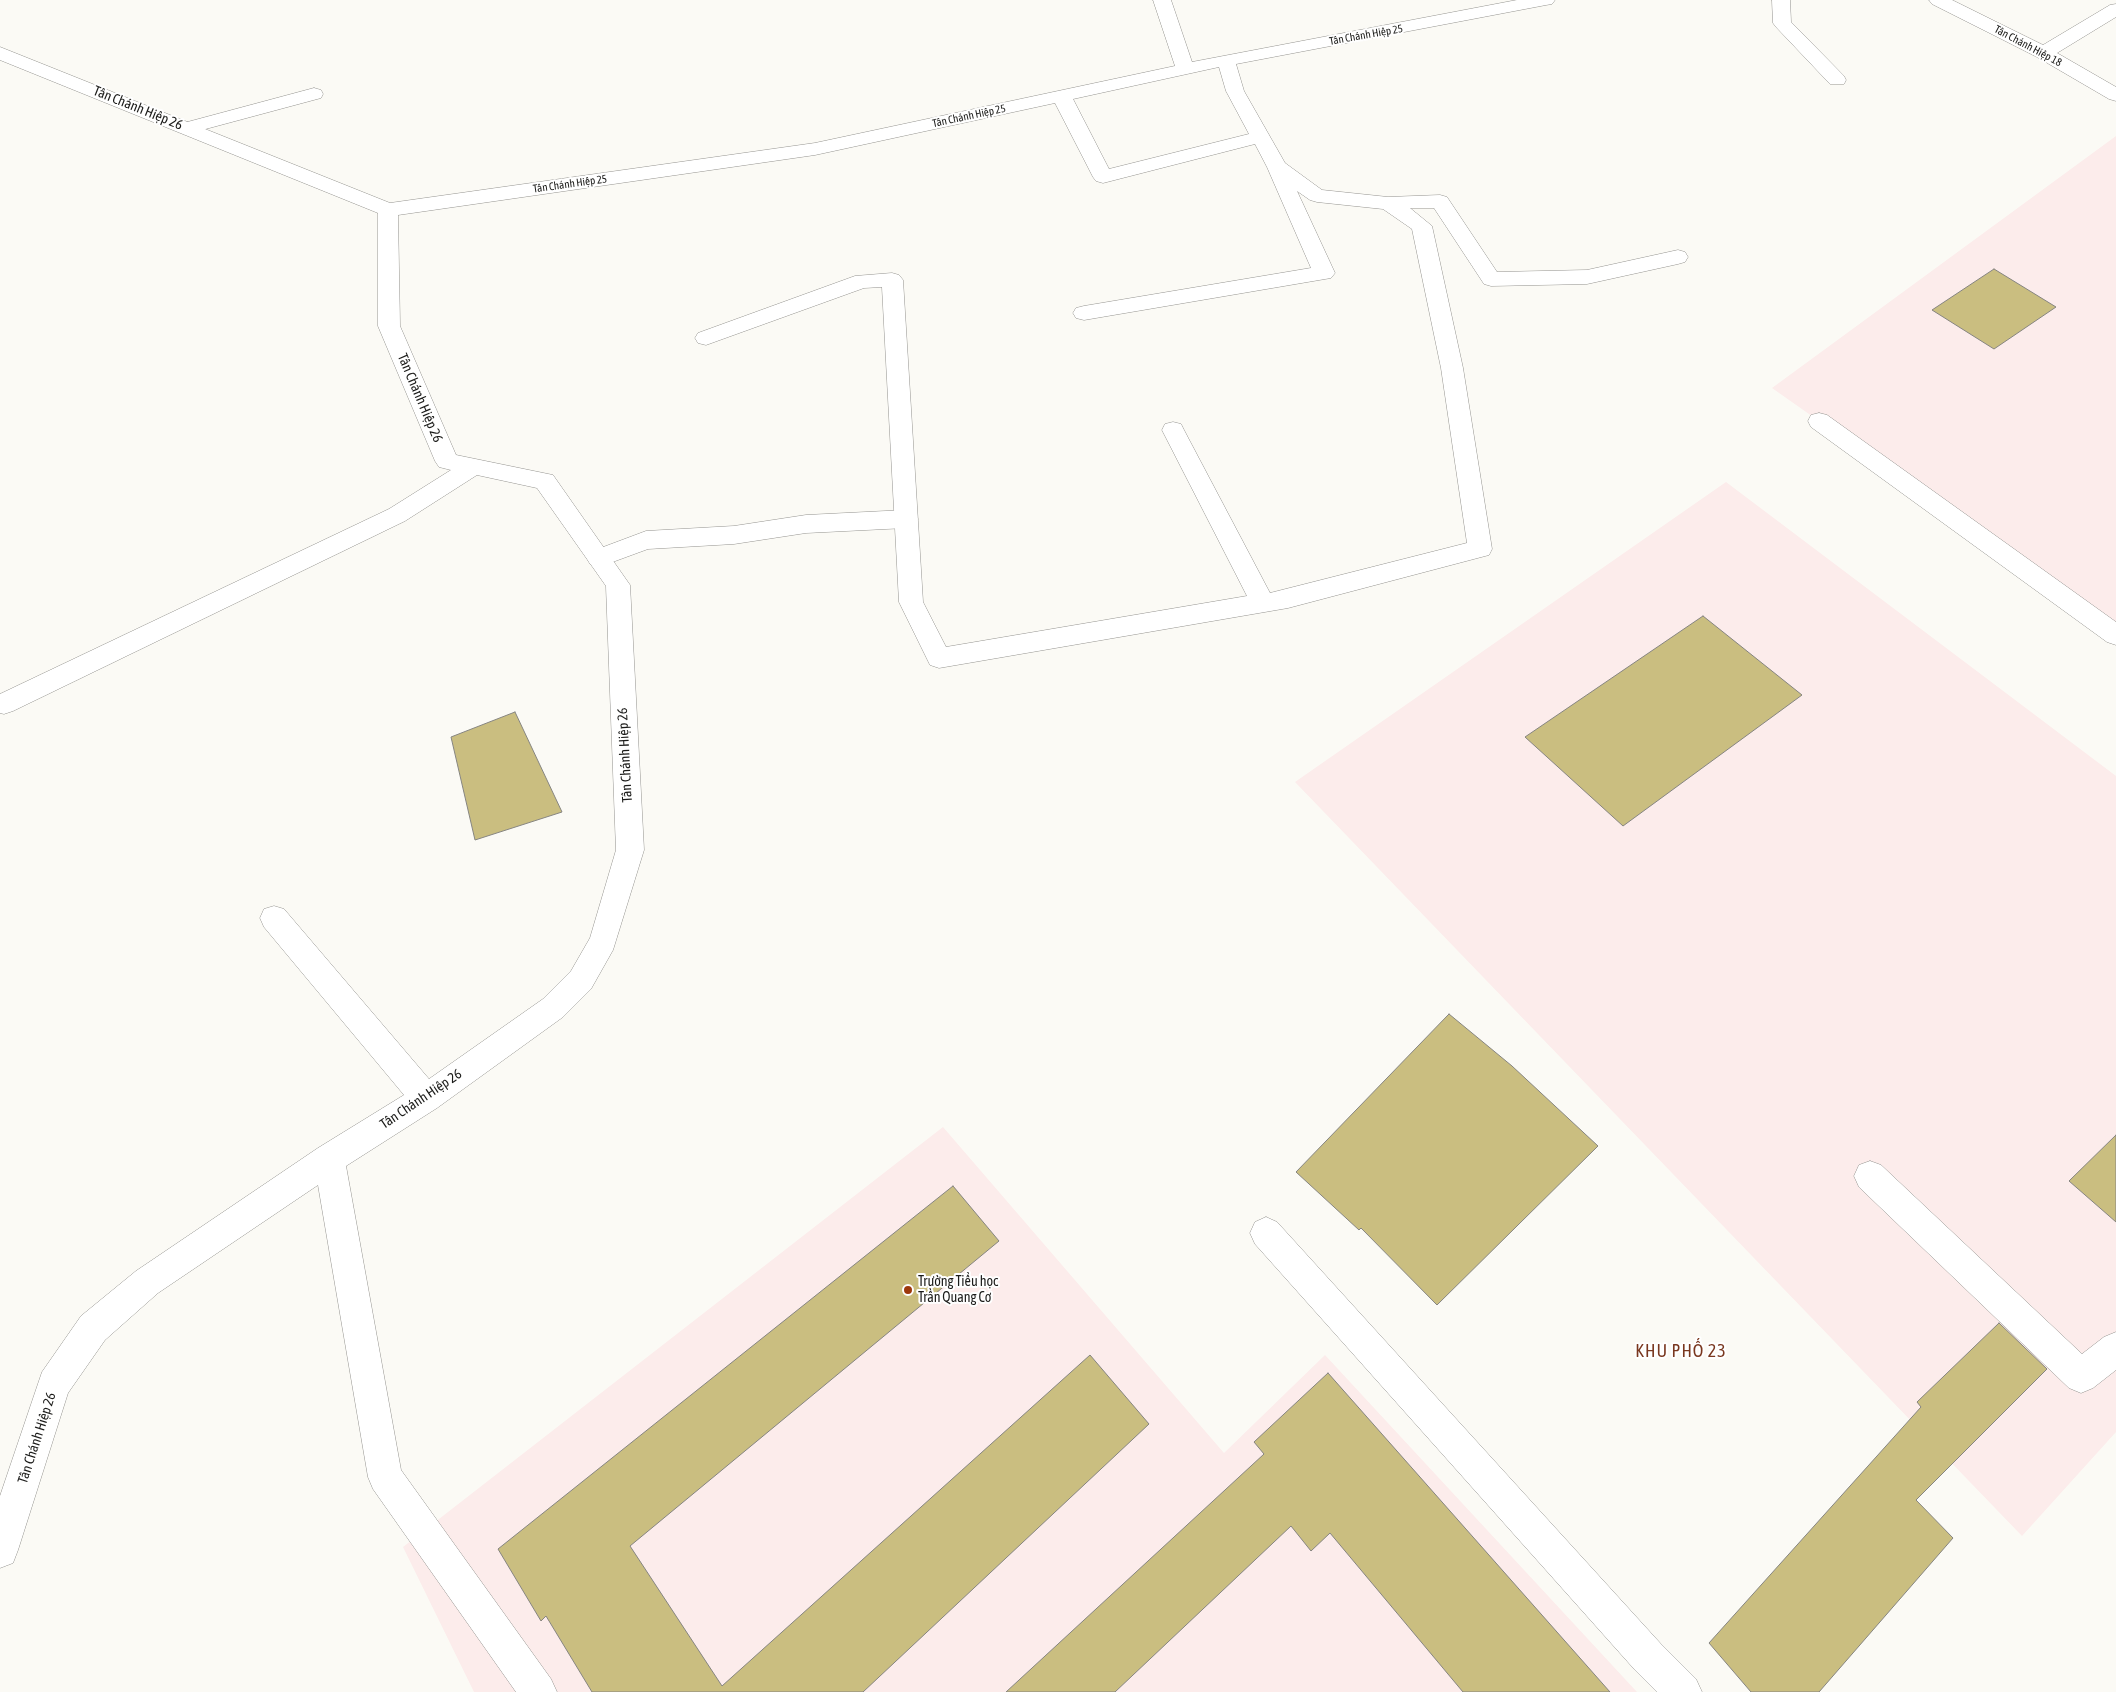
<!DOCTYPE html>
<meta charset="utf-8">
<style>
body{margin:0}
canvas{display:block;background:#fbfaf5}
</style>
<canvas width="2116" height="1692"></canvas>
<script>
const c = document.querySelector('canvas').getContext('2d');
c.lineJoin = 'round';
function fillPath(path, color) { c.fillStyle = color; c.fill(path, 'evenodd'); }
const toPath = rows => new Path2D(rows.map(r => 'M' + r).join(''));
function trace(path, color, width, dash) { c.strokeStyle = color; c.lineWidth = width; c.lineCap = dash ? 'butt' : 'round'; c.setLineDash(dash || []); c.stroke(path); }
function write(font, color, halo, rows, align = 'center') {
  c.font = font + ' "Asap Condensed",sans-serif'; c.lineWidth = 4; c.setLineDash([]); c.textBaseline = 'middle'; c.strokeStyle = halo; c.fillStyle = color; for (const [text, x, y, turn = 0] of rows) {
    c.save(); c.translate(x, y); c.rotate((+turn || 0) * Math.PI / 180); c.textAlign = isNaN(turn) ? turn : align; if (halo) c.strokeText(text, 0, 0); c.fillText(text, 0, 0); c.restore();
  }
}
const education = toPath([
 [2116,136,2116,630,1772,388],
 [1726,482,2116,776,2116,1432,2022,1536,1295,782],
 [943,1127,1224,1453,1325,1355,1637,1692,474,1692,403,1547]
]);
const building = toPath([
 [1994,269,2056,307,1994,349,1932,310,1994,269],
 [1703,616,1802,695,1623,826,1525,737,1703,616],
 [515,712,562,812,475,840,451,737,515,712],
 [1449,1014,1512,1066,1598,1146,1437,1305,1361,1228,1359,1230,1296,1172,1449,1014],
 [2116,1135,2116,1222,2069,1181,2116,1135],
 [953,1186,999,1241,630,1546,722,1686,1090,1355,1149,1424,863,1692,592,1692,546,1616,541,1621,498,1549,953,1186],
 [1999,1323,2047,1369,1916,1500,1953,1538,1819,1692,1751,1692,1709,1643,1921,1407,1917,1402,1999,1323],
 [1328,1373,1610,1692,1463,1692,1330,1533,1311,1551,1291,1526,1115,1692,1006,1692,1264,1454,1254,1442,1328,1373]
]);
const service = toPath([
 [314,88,321,90,323,94,321,98,187,134,180,132,177,128,180,124,314,88],
 [1819,413,1827,415,2116,622,2116,645,2107,642,1811,427,1808,421,1811,415,1819,413],
 [906,510,914,513,918,519,914,525,906,528,806,533,734,544,648,549,599,567,590,564,587,558,590,552,646,531,734,526,806,515,906,510],
 [1870,1161,1881,1165,2082,1354,2104,1337,2116,1332,2116,1370,2093,1388,2081,1393,2069,1388,1859,1187,1854,1176,1859,1165,1870,1161]
]);
const minor = toPath([
 [1153,0,1171,0,1192,62,1517,0,1555,0,1552,4,1546,5,1236,64,1244,91,1285,163,1322,190,1388,197,1440,195,1447,197,1497,272,1587,270,1678,250,1685,252,1688,257,1685,262,1678,264,1587,284,1491,286,1484,284,1434,208,1410,208,1432,226,1463,368,1492,549,1489,555,1288,608,939,668,930,665,899,602,882,287,864,288,706,345,698,343,695,338,698,333,855,276,892,273,899,275,903,280,923,602,946,647,1247,596,1162,430,1165,424,1173,422,1181,424,1184,430,1270,593,1467,543,1441,368,1412,229,1383,209,1317,202,1310,200,1297,191,1335,273,1331,278,1084,320,1076,318,1073,313,1076,308,1084,306,1311,268,1267,167,1255,144,1103,183,1096,181,1093,177,1055,103,815,155,398,215,400,326,456,455,553,475,630,585,644,850,613,950,591,989,563,1017,437,1108,346,1166,401,1470,551,1679,557,1692,516,1692,373,1489,368,1477,318,1185,158,1293,105,1340,68,1393,18,1550,13,1563,0,1568,0,1496,42,1372,81,1316,136,1271,318,1148,404,1095,264,927,260,918,264,909,274,906,284,909,429,1079,543,999,571,971,590,938,616,850,606,586,537,488,477,475,405,521,13,711,4,714,0,713,0,694,389,509,451,470,439,467,435,461,378,326,378,213,0,60,0,47,390,203,815,143,1175,66,1153,0],
 [1219,67,1226,91,1249,134,1109,169,1073,99,1219,67],
 [1772,0,1790,0,1791,22,1844,76,1846,80,1844,84,1830,84,1776,27,1773,23,1772,0],
 [1929,0,1952,0,2043,45,2110,5,2116,4,2116,17,2057,53,2116,87,2116,101,2109,99,2037,57,1932,4,1929,0],
 [1266,1217,1277,1222,1661,1644,1696,1679,1702,1692,1657,1692,1635,1670,1255,1244,1250,1233,1255,1222,1266,1217]
]);
const markers = [
 [908,1290,5,"#9d380c"]
];
const farStreetnames = [
 ["Tân Chánh Hiệp 25",1366,35,-10],
 ["Tân Chánh Hiệp 18",2028,46,28],
 ["Tân Chánh Hiệp 25",969,116,-12],
 ["Tân Chánh Hiệp 25",570,184,-8]
];
const streetNames = [
 ["Tân Chánh Hiệp 26",138,108,22],
 ["Tân Chánh Hiệp 26",420,398,67],
 ["Tân Chánh Hiệp 26",625,755,-93],
 ["Tân Chánh Hiệp 26",421,1099,-34],
 ["Tân Chánh Hiệp 26",37,1438,-72]
];
const poiNames = [
 ["Trường Tiểu học",918,1282],
 ["Trần Quang Cơ",918,1298]
];
const nearNeighbourhoodnames = [
 ["KHU PHỐ 23",1681,1351]
];
fillPath(education, '#fceceb');
fillPath(building, '#cabe80');
trace(building, '#868581', 1);
trace(service, '#959490', 1);
trace(minor, '#959490', 1);
fillPath(service, '#fff');
fillPath(minor, '#fff');
for (const [x, y, r, color] of markers) { const dot = new Path2D(); dot.arc(x, y, r, 0, 2 * Math.PI); c.fillStyle = color; c.fill(dot); trace(dot, '#fff', 2); }
write('11px', '#1b1b19', '#fff', farStreetnames);
write('14px', '#1b1b19', '#fff', streetNames);
write('14px', '#1b1b19', '#fff', poiNames, 'left');
c.letterSpacing = '1px';
write('18px', '#79371f', '#fff', nearNeighbourhoodnames);
c.letterSpacing = '0px';
</script>
